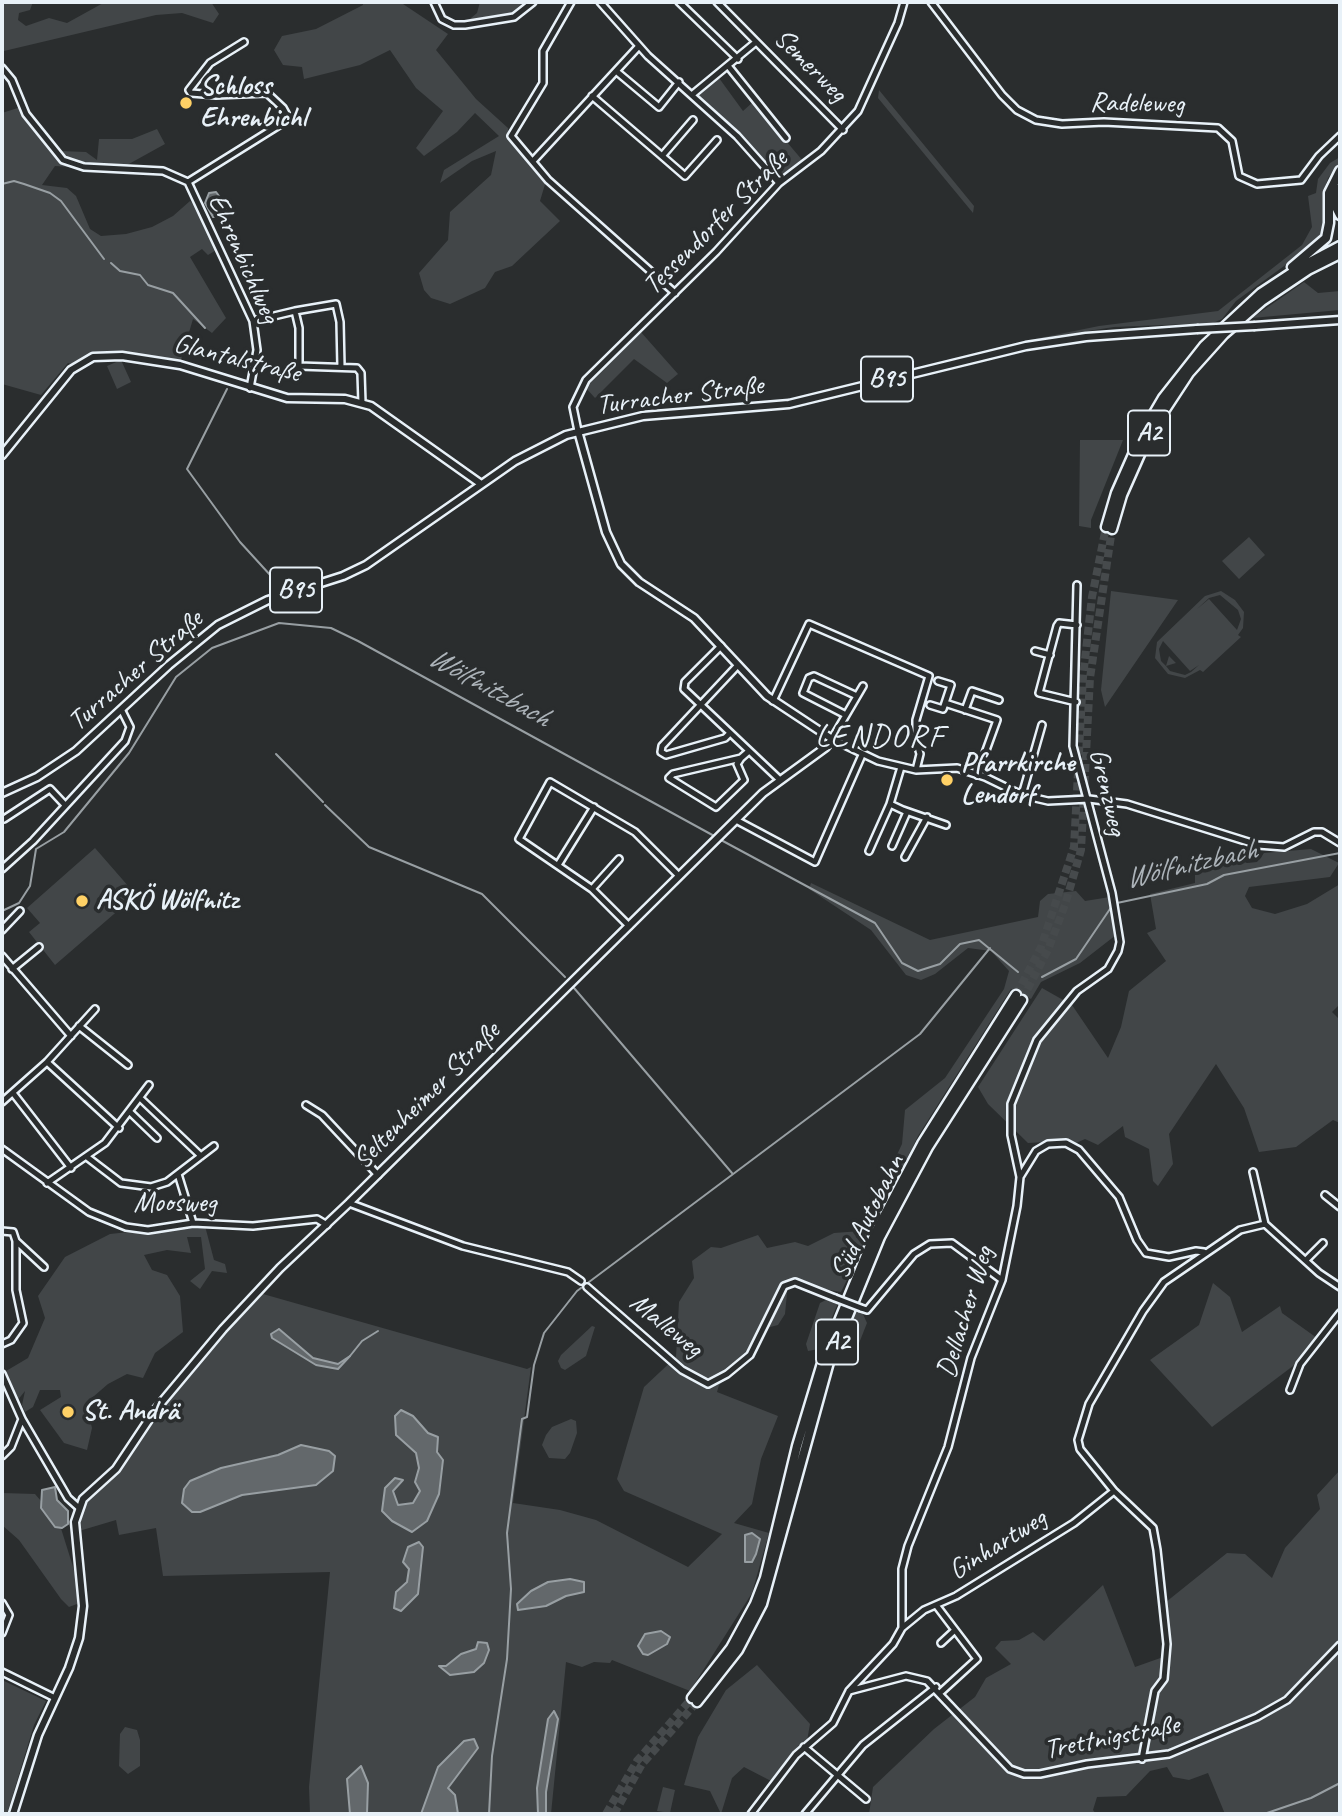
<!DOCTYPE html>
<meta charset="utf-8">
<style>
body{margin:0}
#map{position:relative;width:1342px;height:1816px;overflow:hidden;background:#2a2d2e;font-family:Caveat,sans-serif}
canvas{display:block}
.frame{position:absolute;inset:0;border:4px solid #e8f1f8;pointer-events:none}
</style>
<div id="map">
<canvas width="1342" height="1816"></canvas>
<div class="frame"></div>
</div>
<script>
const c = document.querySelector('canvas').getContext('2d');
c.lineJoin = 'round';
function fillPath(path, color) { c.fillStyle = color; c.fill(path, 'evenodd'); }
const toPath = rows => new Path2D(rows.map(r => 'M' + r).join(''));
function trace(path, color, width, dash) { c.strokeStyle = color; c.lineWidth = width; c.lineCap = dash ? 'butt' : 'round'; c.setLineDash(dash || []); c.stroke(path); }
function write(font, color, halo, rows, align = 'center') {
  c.font = font + ' Caveat,sans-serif'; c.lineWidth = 7; c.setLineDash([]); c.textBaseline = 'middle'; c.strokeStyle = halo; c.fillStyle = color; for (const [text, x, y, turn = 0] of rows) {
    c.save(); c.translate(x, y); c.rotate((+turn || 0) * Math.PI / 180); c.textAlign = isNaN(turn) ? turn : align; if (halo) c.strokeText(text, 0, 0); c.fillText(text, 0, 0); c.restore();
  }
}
const green = toPath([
 [2,2,33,2,30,10,19,13,18,20,26,26,49,18,67,23,105,2,211,2,219,14,213,23,182,13,156,15,4,51],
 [363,2,400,2,448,34,436,50,476,99,508,128,509,140,546,181,540,201,560,221,512,266,495,272,485,288,450,304,431,298,424,290,419,273,448,240,450,212,491,175,496,151,472,161,440,183,444,170,499,136,475,113,457,132,424,156,416,148,443,111,416,88,390,50,360,65,304,79,302,67,283,65,274,50,282,36,316,29,363,5],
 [480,2,533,2,511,18,465,23,477,13],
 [719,78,743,111,753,102,803,161,779,176,775,175,697,94],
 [879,90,974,206,973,213,878,98],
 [24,106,61,151,86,152,97,160,99,139,132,139,157,129,165,144,118,170,55,166,42,185,67,188,76,196,90,229,101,236,126,234,152,227,173,216,190,201,196,206,218,249,208,255,202,249,190,257,226,318,212,333,193,319,180,363,109,351,89,354,71,364,68,363,41,395,2,384,2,204,4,201,2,113],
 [1340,157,1340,163,1328,178,1323,193,1324,221,1320,236,1313,245,1236,301,1222,319,1213,323,1114,327,1030,340,1099,326,1218,311,1302,245,1312,227,1308,196,1316,193,1318,179,1330,163],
 [1304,282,1318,293,1340,291,1340,310,1252,318],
 [640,331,678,374,667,383,634,359,595,398,585,387],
 [121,360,131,382,117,389,107,366],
 [1080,440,1123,440,1091,520,1091,528,1079,526],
 [1249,537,1265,555,1239,579,1222,561],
 [1111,591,1178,600,1105,707,1101,690],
 [1221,591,1235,600,1244,612,1243,628,1238,635,1241,637,1203,672,1200,670,1185,678,1168,674,1155,658,1157,642,1205,596],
 [1220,595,1238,610,1241,619,1237,630,1209,599,1197,609,1209,598],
 [1163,641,1190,671,1199,665,1191,672,1185,675,1170,671,1166,666,1176,663,1169,656,1166,666,1161,661,1159,649],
 [95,848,136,895,55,965,29,932,40,923,27,908],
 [1311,849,1339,863,1330,877,1249,887,1245,896,1252,908,1275,914,1307,904,1340,884,1340,1004,1332,1012,1340,1020,1340,1123,1333,1120,1296,1147,1259,1152,1244,1108,1216,1064,1169,1134,1173,1164,1158,1186,1153,1181,1149,1149,1125,1137,1123,1126,1098,1145,1085,1139,1072,1145,1063,1141,1028,1143,988,1104,978,1087,1042,988,1072,1005,1108,1058,1121,1027,1129,991,1166,961,1147,933,1156,929,1150,894,1195,883,1195,867,1214,862,1219,853,1247,863,1257,862,1264,853],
 [811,883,930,940,1038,917,1040,901,1048,894,1076,891,1085,901,1110,897,1116,935,1080,963,1041,982,1031,999,1011,989,918,1136,841,1292,788,1283,785,1314,778,1325,766,1328,748,1361,719,1385,717,1392,778,1416,761,1459,752,1504,734,1523,769,1533,752,1593,690,1691,612,1660,610,1663,594,1662,582,1667,566,1662,551,1814,310,1814,309,1787,330,1572,163,1576,156,1528,119,1535,116,1520,79,1531,83,1505,125,1464,160,1413,225,1333,263,1294,527,1369,531,1367,513,1503,560,1510,596,1520,688,1567,722,1534,624,1491,617,1479,644,1387,676,1357,679,1302,694,1278,692,1261,711,1247,721,1248,758,1235,767,1248,795,1242,808,1246,834,1233,861,1231,902,1144,905,1110,945,1078,1004,989,1009,971,991,951,968,948,935,974,921,980,906,975,871,930,809,889],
 [185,1226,205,1226,214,1260,225,1264,227,1273,212,1271,200,1289,190,1281,205,1269,201,1237,187,1237,191,1253,167,1250,144,1255,152,1270,167,1275,180,1296,183,1332,155,1353,143,1378,127,1374,108,1384,86,1403,92,1428,87,1450,64,1443,40,1410,61,1397,60,1390,40,1390,33,1407,25,1412,22,1405,25,1391,17,1401,6,1371,28,1358,45,1318,38,1296,65,1257,110,1234],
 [1213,1283,1230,1297,1242,1332,1280,1306,1282,1313,1317,1338,1297,1363,1212,1427,1150,1360,1199,1325],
 [828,1299,838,1303,819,1349,808,1351,806,1344,820,1303],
 [856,1310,862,1312,867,1323,854,1356,841,1357,839,1350],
 [592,1326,595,1327,586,1356,565,1370,561,1368,558,1361,561,1355],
 [571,1419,576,1421,577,1433,570,1453,565,1459,549,1458,542,1445,546,1435,552,1427],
 [1340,1470,1340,1814,1225,1814,1208,1773,1189,1780,1173,1777,1167,1767,1150,1771,1126,1796,1097,1797,1093,1810,1096,1814,869,1814,873,1787,934,1729,975,1697,986,1678,1011,1664,995,1648,1001,1641,1019,1640,1033,1632,1044,1641,1103,1585,1135,1667,1166,1656,1161,1606,1227,1553,1245,1554,1272,1578,1285,1548,1320,1509,1317,1495],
 [2,1493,35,1494,59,1522,79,1586,77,1604,69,1607,61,1599,19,1540,2,1525],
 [757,1665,810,1724,807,1741,791,1756,773,1782,744,1767,732,1778,721,1814,710,1791,684,1785,698,1737,726,1690],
 [2,1680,46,1701,34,1725,7,1814,2,1814],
 [125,1727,137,1730,140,1740,140,1766,128,1774,119,1766,120,1734],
 [663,1787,675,1790,670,1813,657,1811]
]);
const water = toPath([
 [216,192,226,205,226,213,220,217,213,217,205,203,209,193,216,192],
 [279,1329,313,1358,338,1364,350,1356,338,1369,316,1365,272,1338,271,1334,279,1329],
 [401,1410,413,1416,428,1433,438,1437,437,1452,443,1460,439,1494,427,1521,412,1532,392,1521,382,1511,385,1488,395,1478,403,1480,393,1491,398,1505,413,1503,420,1491,415,1482,419,1468,416,1453,396,1435,395,1416,401,1410],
 [301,1445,329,1451,335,1456,333,1471,316,1485,242,1495,200,1512,192,1512,182,1503,184,1489,190,1481,221,1468,278,1455,301,1445],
 [55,1487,57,1500,68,1511,68,1524,62,1528,55,1527,41,1508,42,1490,55,1487],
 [752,1533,760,1539,756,1554,752,1562,745,1562,745,1535,752,1533],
 [419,1542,423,1547,418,1594,401,1611,394,1608,396,1592,407,1582,409,1569,403,1562,408,1547,419,1542],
 [570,1579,584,1582,584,1592,566,1596,546,1606,518,1610,517,1604,531,1591,548,1582,570,1579],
 [661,1631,670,1637,667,1644,648,1655,643,1654,638,1646,645,1634,661,1631],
 [478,1642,487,1643,489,1650,484,1663,474,1672,450,1675,439,1666,446,1666,461,1654,476,1649,478,1642],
 [554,1711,558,1719,546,1792,546,1814,538,1814,537,1788,548,1719,554,1711],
 [474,1739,478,1748,448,1788,455,1795,458,1814,421,1814,438,1767,464,1741,474,1739],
 [361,1766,368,1783,367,1814,350,1814,347,1779,361,1766]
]);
const stream = toPath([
 [2,184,14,181,24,184,50,193,61,201,104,259],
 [111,263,120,271,140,275,148,285,173,293,205,328],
 [227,389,187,469,240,542,282,588],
 [276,754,323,802],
 [325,805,369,847,482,894,565,977],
 [721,840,875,923,902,963,918,971,940,964,960,944,979,940,1018,972],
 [1117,903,1207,884,1224,875,1340,853],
 [2,911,19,903,30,886,36,849,64,832,129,753,176,677,212,648,279,623,331,628,358,641,716,837],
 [1042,977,1076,959,1112,906],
 [574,988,732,1173],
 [350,1356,362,1341,378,1331],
 [489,1814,492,1756,507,1659,511,1589,507,1533,522,1419,527,1417,534,1365,544,1333,577,1291,920,1034,990,948],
 [1264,1814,1311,1798,1340,1783]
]);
const highwayTunnel = toPath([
 [1016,995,1041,947,1074,847,1083,677,1092,597,1106,527],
 [1022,1000,1048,950,1065,905,1081,850,1090,678,1112,529],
 [606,1814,637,1761,692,1698],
 [614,1814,642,1764,697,1702]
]);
const minor = toPath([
 [434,2,442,19,454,25,465,25,514,17,533,2],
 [571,2,543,51,543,83,511,136,548,180,675,293],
 [600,2,648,56,737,136,779,183],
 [679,2,738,59],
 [717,2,843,130],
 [931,2,1002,95,1017,110,1036,120,1062,124,1104,122,1218,128,1232,141,1239,176,1257,184,1301,180,1319,156,1340,136],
 [729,67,786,138],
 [2,68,12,80,26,114,63,160,84,167,163,171,188,182],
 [616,71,659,107,679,82],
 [693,94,756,42],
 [592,96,662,156,693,120],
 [662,156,685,176,717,140],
 [533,161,639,46],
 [188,182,289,119,283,108,267,93,216,95,191,93,189,90,210,63,244,42],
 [188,182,253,321,257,350,250,388],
 [295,311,336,304,340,322,341,367],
 [253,321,295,311,299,328,299,366,357,368,361,373,362,403],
 [578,431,573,407,586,380,716,252,779,183,821,151,858,111,898,23,904,2],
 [721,646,685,682,684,689,780,780],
 [1035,651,1050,655],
 [938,681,951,685,945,703,997,720,977,775],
 [863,686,832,739,878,761,916,770,957,768,985,777,1022,795,1048,801,1089,799,1127,804,1258,845,1284,847,1314,832,1322,832,1340,843],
 [773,701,809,624,929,676,916,720,916,740,920,754,916,770],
 [1076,702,1039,693,1057,626,1059,623,1077,625],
 [930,705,943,709,945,703],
 [965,710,972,691,999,700],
 [846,715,803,693,809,678,814,676,857,696],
 [729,734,725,738,666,755,661,752,662,746,738,665],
 [741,758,737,764,744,780,716,807,669,778,673,774,741,758,749,751],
 [1022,795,1042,725],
 [903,810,946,825],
 [4,819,50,789,65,805],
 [736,820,815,862,862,755],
 [892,846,907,812,890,804,901,767],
 [869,851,890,804],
 [905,857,927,817],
 [558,865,594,807],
 [2,869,33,841,125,741,130,727,122,711],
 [592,889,619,859],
 [629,926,592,889,519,839,550,782,635,832,679,876],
 [2,930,20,911],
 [2,956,71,1036],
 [12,969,39,947],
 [79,1026,128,1065],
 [47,1062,119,1128],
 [13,1093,71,1168],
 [140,1098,201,1156],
 [2,1102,47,1062,95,1009],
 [306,1105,322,1115,378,1175],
 [130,1112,157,1138],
 [2,1149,89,1212,126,1227,148,1230,193,1223,253,1226,317,1219,327,1225],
 [87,1157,121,1183,151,1187,167,1182,214,1146],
 [1253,1172,1265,1224],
 [178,1174,193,1223],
 [1020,1177,1011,1135,1011,1104,1037,1040,1077,991,1108,969,1118,951,1120,942,1112,893,1073,746,1077,585],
 [47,1183,105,1143,149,1085],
 [1325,1195,1340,1207],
 [349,1203,463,1246,568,1272,581,1281],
 [2,1231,13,1232,16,1241,16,1290,23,1323,11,1340,2,1344],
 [16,1241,44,1267],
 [1306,1260,1323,1243],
 [587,1287,682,1370,708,1384,727,1374,750,1355,784,1286,795,1282,835,1298],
 [861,1308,867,1310,914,1254,930,1244,952,1243,1002,1280],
 [2,1374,22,1419,68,1498,78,1507],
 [1290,1390,1300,1364,1340,1313],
 [2,1456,11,1447,22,1419],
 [2,1603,9,1615,2,1633],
 [936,1605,977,1659,941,1692],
 [902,1628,924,1610,956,1596,1074,1523,1114,1491],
 [941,1643,955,1630],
 [2,1672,55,1698],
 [849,1691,906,1676,927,1681,1010,1769,1024,1774,1040,1774,1087,1764,1169,1754,1257,1717,1287,1700,1340,1645],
 [804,1747,866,1799],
 [1142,1759,1155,1691,1164,1679,1167,1644,1157,1550,1153,1528,1114,1491,1080,1449,1078,1440,1089,1404,1143,1311,1164,1282,1240,1230,1265,1224,1319,1273,1340,1287],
 [751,1814,796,1755,833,1723,849,1691,893,1644,902,1628,902,1569,908,1546,948,1447,971,1358,1002,1280,1017,1206,1020,1177,1036,1151,1048,1144,1066,1143,1079,1150,1119,1197,1137,1240,1146,1253,1169,1257,1196,1251,1204,1252],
 [805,1814,863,1745,936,1687]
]);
const major = toPath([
 [1255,326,1340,320],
 [2,455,71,370,93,357,122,356,180,365,287,398,345,399,371,406,481,484],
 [2,793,37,777,76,751,169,665,218,625,268,600,343,576,366,565,515,461,566,435,643,416,789,404,1026,346,1086,337,1197,329],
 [13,1814,38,1735,69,1668,79,1638,83,1606,75,1522,83,1499,116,1469,156,1409,223,1329,280,1268,349,1203,763,793,826,747,832,739,767,696,694,618,639,582,621,564,606,532,578,431]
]);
const highway = toPath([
 [1335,188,1334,203,1340,215],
 [1292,267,1326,238,1329,223,1329,193,1340,171],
 [1106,527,1116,493,1143,432,1163,398,1204,346,1261,293,1302,266,1340,246],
 [1112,529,1122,495,1149,434,1189,373,1224,334,1262,301,1308,270,1340,254],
 [692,1698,731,1648,755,1604,765,1578,797,1446,823,1360,875,1233,922,1144,1016,995],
 [697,1702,738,1650,762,1604,829,1362,880,1237,928,1147,1022,1000]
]);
const minorBridge = toPath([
 [835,1298,861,1308]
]);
const majorBridge = toPath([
 [1197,329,1255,326]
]);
const markers = [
 [186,103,7,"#ffd166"],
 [947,780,7,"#ffd166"],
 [82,901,7,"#ffd166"],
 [68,1412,7,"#ffd166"]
];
const shields = [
 [887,379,52],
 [1149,433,42],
 [296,590,52],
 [837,1342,42]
];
const shieldNames = [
 ["B95",887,379],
 ["A2",1149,433],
 ["B95",296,590],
 ["A2",837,1342]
];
const streetNames = [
 ["Semerweg",810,66,45],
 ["Radeleweg",1137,104,1],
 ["Tessendorfer Straße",716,223,-45],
 ["Ehrenbichlweg",243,259,66],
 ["Glantalstraße",237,359,14],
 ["Turracher Straße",680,396,-7],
 ["Turracher Straße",136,671,-41],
 ["Grenzweg",1107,792,77],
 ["Seltenheimer Straße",427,1096,-45],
 ["Moosweg",175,1204],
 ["Süd Autobahn",868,1217,-64],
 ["Dellacher Weg",966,1312,-73],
 ["Malleweg",666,1326,39],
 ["Ginhartweg",998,1545,-32],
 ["Trettnigstraße",1112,1738,-11]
];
const poiNames = [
 ["Schloss",200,87],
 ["Ehrenbichl",200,119],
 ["Pfarrkirche",961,764],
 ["Lendorf",961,796],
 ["ASKÖ Wölfnitz",96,901],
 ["St. Andrä",82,1412]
];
const waterNames = [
 ["Wölfnitzbach",489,688,29],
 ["Wölfnitzbach",1191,865,-13]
];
const quarterNames = [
 ["LENDORF",880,738]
];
fillPath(green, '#424648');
fillPath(water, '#63686b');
trace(water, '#989fa3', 2);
trace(stream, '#989fa3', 2);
trace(highwayTunnel, '#464a4c', 8, [8, 4]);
trace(minor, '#e8f1f8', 10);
trace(major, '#e8f1f8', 11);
trace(highway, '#e8f1f8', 13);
trace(minor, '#2a2d2e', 5);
trace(major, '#2a2d2e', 6);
trace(highway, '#2a2d2e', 8);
trace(minorBridge, '#e8f1f8', 10, []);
trace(majorBridge, '#e8f1f8', 11, []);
trace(minorBridge, '#2a2d2e', 5);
trace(majorBridge, '#2a2d2e', 6);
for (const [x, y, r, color] of markers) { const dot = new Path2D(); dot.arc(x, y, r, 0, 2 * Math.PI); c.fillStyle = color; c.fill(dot); trace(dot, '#2a2d2e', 2.5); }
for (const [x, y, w] of shields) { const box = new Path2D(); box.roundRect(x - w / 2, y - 22.5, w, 45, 5); c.fillStyle = '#2a2d2e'; c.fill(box); trace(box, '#e8f1f8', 2); }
write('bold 26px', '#e8f1f8', null, shieldNames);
write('28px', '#e8f1f8', '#2a2d2e', streetNames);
write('bold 28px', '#e8f1f8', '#2a2d2e', poiNames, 'left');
write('italic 30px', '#acb3b9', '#2a2d2e', waterNames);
c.letterSpacing = '2px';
write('32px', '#e8f1f8', '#2a2d2e', quarterNames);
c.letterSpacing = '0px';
</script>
